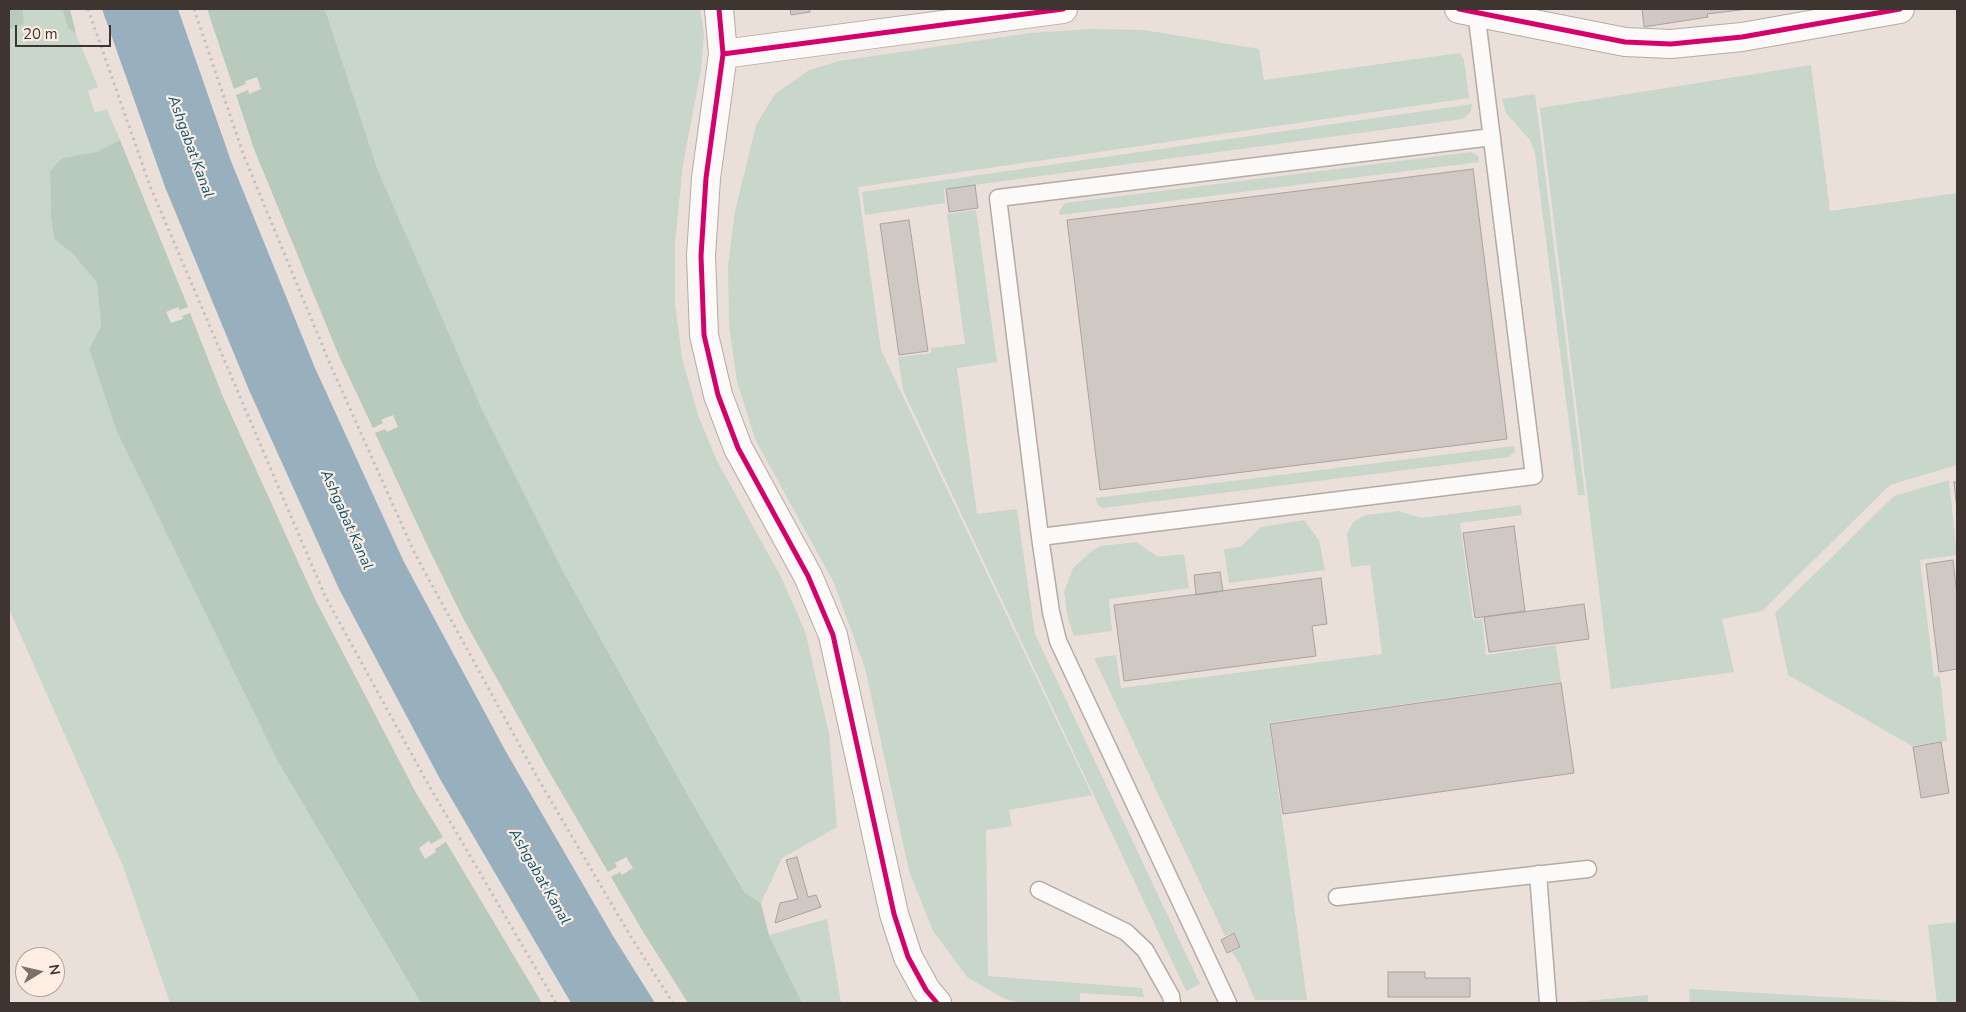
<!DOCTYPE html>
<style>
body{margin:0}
#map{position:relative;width:1966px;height:1012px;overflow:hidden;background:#ebe0d9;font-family:"Nunito Sans",sans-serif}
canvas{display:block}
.frame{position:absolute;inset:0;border:10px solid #3e3530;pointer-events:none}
.north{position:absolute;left:15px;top:947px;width:50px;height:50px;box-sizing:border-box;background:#fdede2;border:1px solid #b1a39b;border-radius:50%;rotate:81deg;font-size:14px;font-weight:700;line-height:20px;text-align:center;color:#3e3530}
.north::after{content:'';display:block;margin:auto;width:18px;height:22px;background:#7b716b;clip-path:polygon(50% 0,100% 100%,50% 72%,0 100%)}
.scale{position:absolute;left:15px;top:25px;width:96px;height:22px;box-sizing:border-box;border:2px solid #3e3530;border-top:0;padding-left:6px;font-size:15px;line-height:18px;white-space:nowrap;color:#3e3530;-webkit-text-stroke:4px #fdede2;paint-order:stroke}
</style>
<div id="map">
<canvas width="1966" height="1012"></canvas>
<div class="frame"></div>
<div class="north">N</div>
<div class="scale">20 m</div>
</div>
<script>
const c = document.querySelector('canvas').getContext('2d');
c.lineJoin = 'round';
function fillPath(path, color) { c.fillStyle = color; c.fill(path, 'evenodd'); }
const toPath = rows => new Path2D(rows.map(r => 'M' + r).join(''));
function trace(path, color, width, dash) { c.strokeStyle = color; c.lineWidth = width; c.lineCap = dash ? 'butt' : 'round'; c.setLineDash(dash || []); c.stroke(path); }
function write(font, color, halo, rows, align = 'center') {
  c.font = font + ' "Nunito Sans",sans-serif'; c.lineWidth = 4.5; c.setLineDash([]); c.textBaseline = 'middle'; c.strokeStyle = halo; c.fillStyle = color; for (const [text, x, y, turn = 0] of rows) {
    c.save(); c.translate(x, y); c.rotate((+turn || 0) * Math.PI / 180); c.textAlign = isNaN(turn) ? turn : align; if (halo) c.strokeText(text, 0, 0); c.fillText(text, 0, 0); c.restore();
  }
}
const green = toPath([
 [23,9,62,9,68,28,76,34,98,87,88,91,95,113,107,109,120,140,96,152,62,158,50,171,51,218,54,239,72,253,97,283,101,326,89,349,117,432,277,760,421,1003,170,1003,123,866,9,609,9,29,24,24],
 [325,9,700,9,704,34,701,70,683,164,675,243,675,303,682,358,698,415,717,461,781,577,805,631,829,733,837,827,782,858,761,903,745,893,694,806,564,573,481,407,377,168],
 [1090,29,1144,30,1259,49,1264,80,1460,53,1464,60,1469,98,858,187,881,350,1092,795,1009,810,1012,826,986,830,988,976,1142,988,1144,997,1080,993,1080,1003,1020,1003,1005,999,968,978,933,931,909,871,865,668,834,583,755,439,737,381,729,326,728,265,735,211,756,125,775,94,809,70,839,61,1030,33],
 [1811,65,1830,211,1957,193,1957,465,1890,485,1762,611,1722,619,1734,672,1611,689,1540,108],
 [1535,94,1585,495,1578,495,1535,153,1530,140,1506,113,1502,99],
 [1472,104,1471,111,1463,119,944,189,945,203,865,215,862,192],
 [1471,152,1478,156,1479,162,1060,215,1059,211,1065,203],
 [976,210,997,362,957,368,977,514,1017,509,1035,634,1200,984,1186,991,903,390,898,357,931,353,931,348,965,344,947,214],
 [1514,446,1515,451,1509,457,1103,508,1098,505,1095,498],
 [1949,480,1957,555,1920,560,1934,677,1940,676,1947,741,1912,746,1788,675,1775,613,1894,496],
 [1521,505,1522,515,1460,523,1473,620,1482,619,1486,655,1556,645,1561,682,1269,723,1307,1000,1255,1000,1240,964,1232,952,1241,948,1234,932,1225,936,1094,658,1116,655,1121,688,1382,654,1370,565,1351,567,1347,534,1353,522,1366,515,1399,511,1421,518],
 [1304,520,1319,540,1325,570,1229,583,1224,549,1240,547,1261,527],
 [1136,542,1158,557,1184,554,1189,588,1109,599,1112,631,1074,636,1068,619,1064,592,1073,568,1093,550,1101,546],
 [827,919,841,1003,802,1003,769,935],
 [1957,922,1957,1003,1690,1003,1689,989,1937,1003,1928,925],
 [1648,995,1648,1003,1565,1003]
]);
const forest = toPath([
 [9,9,23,9,24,24,9,29],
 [62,9,70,9,76,34,68,28],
 [207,9,325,9,377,168,481,407,564,573,694,806,745,893,761,903,769,935,802,1003,688,1003,642,930,611,877,620,872,622,875,633,868,626,857,615,863,617,867,608,872,547,768,464,620,427,545,375,433,385,429,387,432,398,427,393,415,381,420,383,423,373,428,339,356,254,149,236,95,248,90,249,94,261,89,257,77,245,81,246,84,234,89],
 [120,140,188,307,180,310,178,307,166,312,171,323,183,319,182,316,190,313,223,397,315,599,416,793,443,837,431,844,429,841,419,848,425,859,436,852,435,849,446,842,542,1003,421,1003,277,760,117,432,89,349,101,326,97,283,72,253,54,239,51,218,50,171,62,158,96,152]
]);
const water = toPath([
 [102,9,178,9,231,161,315,368,404,562,505,750,613,936,655,1003,571,1003,440,779,339,589,249,390,165,187]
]);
const building = toPath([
 [790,9,809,9,810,12,791,15,790,9],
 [1642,9,1749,9,1707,14,1708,17,1644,27,1642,9],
 [1473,169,1507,439,1100,490,1067,220,1473,169],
 [975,185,978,208,949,212,946,189,975,185],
 [909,220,928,351,899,355,880,224,909,220],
 [1954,482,1957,482,1957,510,1954,482],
 [1514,526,1525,611,1475,618,1463,533,1514,526],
 [1953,560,1957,595,1957,669,1939,672,1926,564,1953,560],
 [1220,572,1223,591,1196,595,1194,575,1220,572],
 [1321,578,1327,624,1312,626,1316,656,1124,681,1114,605,1321,578],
 [1584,604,1589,639,1489,652,1484,617,1584,604],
 [1561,683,1574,773,1283,814,1270,724,1561,683],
 [1941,742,1949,793,1921,798,1913,747,1941,742],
 [797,857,808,897,816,895,821,907,775,923,780,903,798,899,786,860,797,857],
 [1234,933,1240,947,1227,953,1221,940,1234,933],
 [1388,972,1425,972,1425,978,1470,978,1470,997,1388,997,1388,972]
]);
const path = toPath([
 [88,9,150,186,325,596,428,784,556,1003],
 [194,9,244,156,330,364,415,554,537,777,631,937,673,1003]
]);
const lane = toPath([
 [1040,537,1534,476,1476,11],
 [1538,874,1548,1003],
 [1039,890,1126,932,1145,950,1171,996,1172,1003],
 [1337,897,1588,869],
 [1228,1003,1058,641,1051,612,1040,537,998,198,1492,137]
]);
const street = toPath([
 [719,9,723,54,706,178,701,256,704,335,718,395,738,448,808,576,833,635,894,914,908,957,926,990,937,1003],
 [1459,9,1625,42,1671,44,1742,37,1900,9],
 [723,54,1063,9]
]);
const cycleway = toPath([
 [719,9,723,54,706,178,701,256,704,335,718,395,738,448,808,576,833,635,894,914,908,957,926,990,937,1003],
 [1459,9,1625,42,1671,44,1742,37,1900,9],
 [723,54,1063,9]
]);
const waterNames = [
 ["Ashgabat Kanal",190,147,70],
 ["Ashgabat Kanal",346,520,66],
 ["Ashgabat Kanal",539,877,60]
];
fillPath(green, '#c9d6ca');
fillPath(forest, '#b7cabb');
fillPath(water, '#98b0be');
fillPath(building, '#d0c8c2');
trace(building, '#aaa29c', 1);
trace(lane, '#b3aba5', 19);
trace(street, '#b3aba5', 30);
trace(path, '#c5c0be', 3, [2.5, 4]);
trace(lane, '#fcfaf9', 16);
trace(street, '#fcfaf9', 28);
trace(cycleway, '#d6006c', 5);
write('italic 15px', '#085676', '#fdede2', waterNames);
</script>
